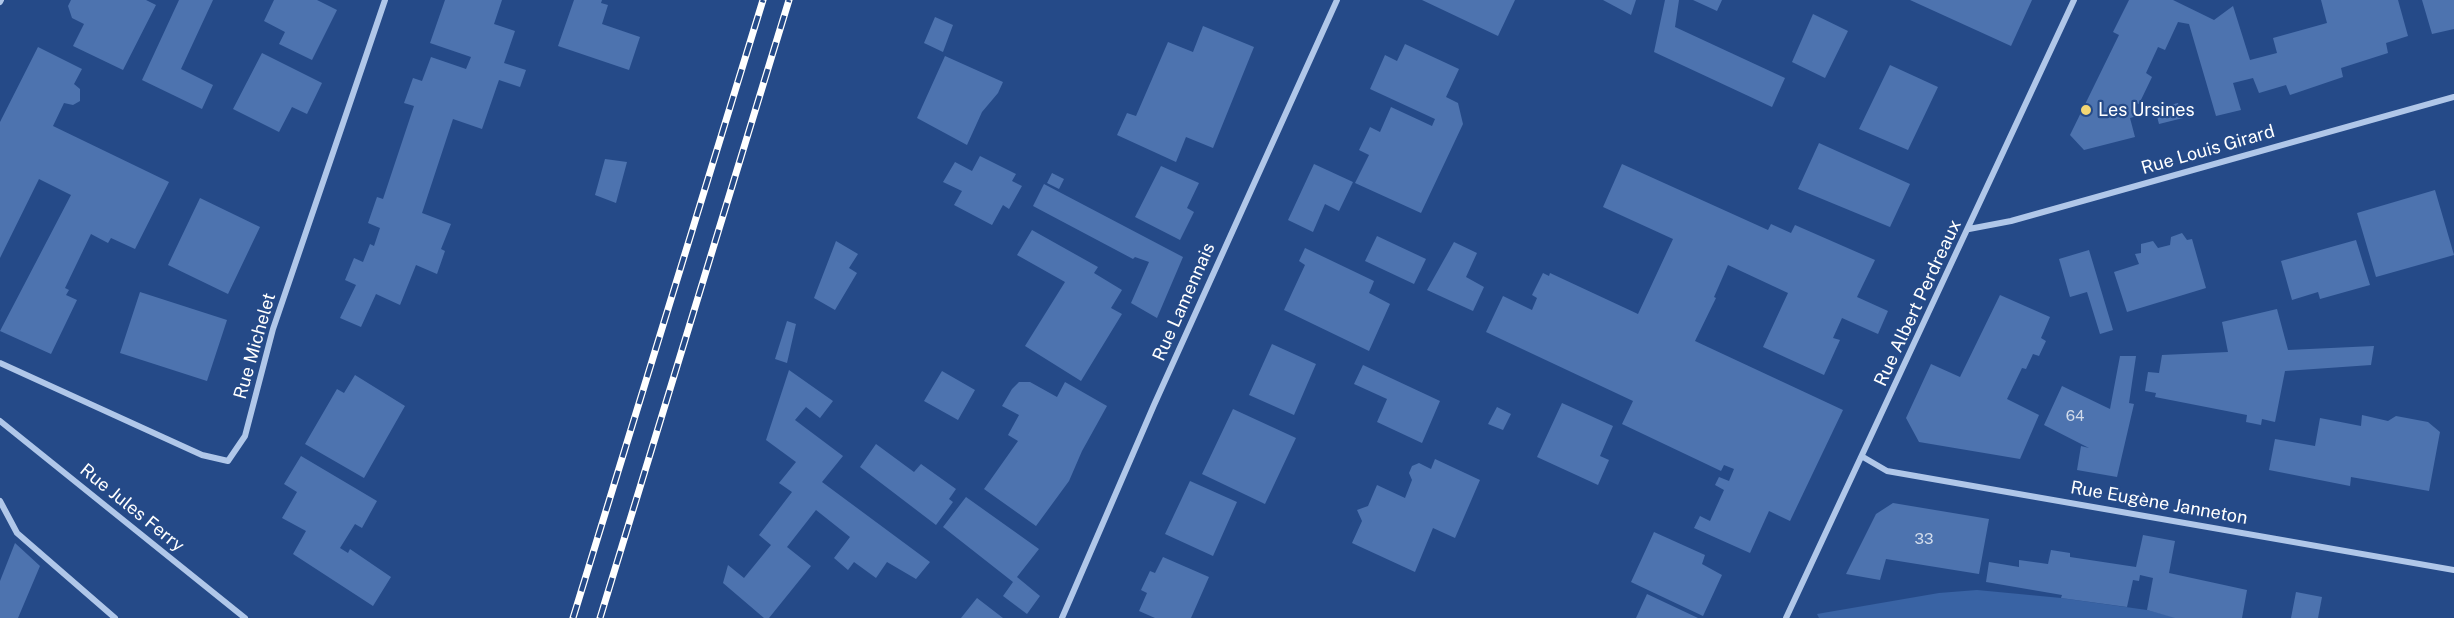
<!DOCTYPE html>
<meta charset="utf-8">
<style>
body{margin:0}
canvas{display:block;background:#254a88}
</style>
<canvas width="2454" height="618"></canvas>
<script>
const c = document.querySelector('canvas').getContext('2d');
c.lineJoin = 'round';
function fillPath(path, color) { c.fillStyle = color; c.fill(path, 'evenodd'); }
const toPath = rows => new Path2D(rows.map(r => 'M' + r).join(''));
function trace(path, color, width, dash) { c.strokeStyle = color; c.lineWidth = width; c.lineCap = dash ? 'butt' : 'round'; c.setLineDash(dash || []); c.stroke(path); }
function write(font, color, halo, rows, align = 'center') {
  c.font = font + ' "Public Sans",sans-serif'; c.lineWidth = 4.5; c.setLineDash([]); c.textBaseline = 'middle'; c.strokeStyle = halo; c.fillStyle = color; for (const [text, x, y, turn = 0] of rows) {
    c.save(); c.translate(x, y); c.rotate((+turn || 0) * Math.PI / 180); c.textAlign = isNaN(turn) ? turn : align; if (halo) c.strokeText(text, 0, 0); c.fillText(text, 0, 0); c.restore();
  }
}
const green = toPath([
 [1977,590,2061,598,2147,610,2178,618,1819,618,1817,614,1939,593]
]);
const building = toPath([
 [71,0,146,0,156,5,123,70,73,46,84,24,72,18,68,6],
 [179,0,213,0,181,69,213,85,202,109,142,80],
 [274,0,317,0,337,10,312,60,279,44,285,32,264,21],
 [445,0,502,0,494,24,515,31,504,63,526,70,520,87,499,80,482,129,453,119,422,213,451,224,441,249,445,251,437,274,416,265,400,305,376,294,361,327,340,318,356,285,345,280,354,258,363,262,370,244,374,246,380,228,368,223,377,197,383,199,414,106,404,103,413,78,422,81,431,57,466,69,471,57,430,43],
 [574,0,602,0,601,3,608,5,602,24,640,37,629,70,558,46],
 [1422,0,1515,0,1498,36],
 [1603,0,1636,0,1631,15],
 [1665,0,1679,0,1675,27,1785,78,1772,107,1654,52],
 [1693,0,1722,0,1717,11],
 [1910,0,2032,0,2011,46],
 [2129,0,2173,0,2214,20,2233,6,2250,60,2277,53,2273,38,2327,23,2321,0,2398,0,2408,36,2386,43,2388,53,2341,68,2343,77,2290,95,2286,85,2259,93,2253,78,2233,83,2241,110,2216,116,2189,24,2178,22,2165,50,2158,47,2146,73,2152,77,2139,104,2134,102,2137,116,2130,118,2135,137,2084,150,2070,135,2119,35,2113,32],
 [2422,0,2454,0,2454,29,2432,34],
 [1813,14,1848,31,1825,78,1792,62],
 [935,17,953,25,943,52,924,43],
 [1203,26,1254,47,1213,148,1186,137,1176,162,1117,135,1127,113,1136,116,1168,42,1193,52],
 [1405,44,1459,69,1446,97,1458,103,1463,124,1421,213,1355,183,1369,155,1359,150,1370,127,1380,132,1391,107,1432,126,1435,119,1370,89,1385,55,1397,61],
 [38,47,82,69,74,84,80,89,80,101,73,105,64,103,53,126,169,182,135,249,111,238,108,243,91,234,65,288,69,290,66,295,77,300,51,354,0,331,71,195,39,179,0,258,0,122],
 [262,53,322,83,307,114,292,107,279,132,233,109],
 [945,56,1003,82,998,93,982,112,967,145,917,118],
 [1890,65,1938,87,1908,150,1859,129],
 [2178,103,2183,118,2159,124,2155,109],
 [1819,143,1910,184,1890,227,1798,189],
 [980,156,1016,174,1012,181,1022,186,1009,209,1003,205,992,225,954,205,962,191,943,182,955,162,972,171],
 [605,159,627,162,616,203,595,195],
 [1314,164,1353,182,1339,211,1325,204,1313,232,1288,220],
 [1622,164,1768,230,1771,224,1791,233,1795,225,1875,260,1857,297,1888,311,1878,334,1842,318,1833,338,1840,340,1824,375,1763,347,1788,293,1728,265,1714,297,1716,298,1695,341,1843,410,1790,521,1769,511,1750,553,1694,528,1700,516,1710,521,1724,490,1715,485,1719,477,1729,481,1734,469,1724,465,1721,471,1622,424,1633,401,1486,332,1503,296,1532,310,1537,298,1532,295,1543,273,1549,276,1550,273,1638,314,1673,239,1603,207],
 [1161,166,1199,183,1187,208,1194,212,1180,240,1135,217],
 [1052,173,1064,179,1059,189,1047,183],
 [1044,184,1183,257,1157,318,1131,303,1149,262,1135,257,1133,259,1033,206],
 [2435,190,2454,255,2376,277,2357,213],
 [200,198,260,227,228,294,168,265],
 [1032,230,1098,267,1094,273,1122,290,1111,308,1122,314,1081,381,1025,346,1065,282,1017,255],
 [2182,233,2187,240,2192,239,2206,288,2127,312,2114,272,2139,264,2135,254,2141,253,2141,244,2153,241,2158,248,2170,245,2171,237],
 [1377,236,1426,259,1414,284,1365,261],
 [2356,240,2370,285,2320,299,2318,292,2292,300,2281,261],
 [836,241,858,254,849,268,857,273,835,310,814,298],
 [1454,242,1477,253,1466,277,1484,287,1473,311,1427,290],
 [1305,248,1374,281,1369,293,1390,304,1369,351,1284,310,1305,265,1299,261],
 [2089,250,2113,330,2100,334,2087,292,2070,297,2059,259],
 [140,292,227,320,207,381,120,353],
 [2000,295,2050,317,2041,338,2046,341,2039,356,2033,354,2026,369,2022,368,2007,399,2039,415,2020,459,1919,442,1906,418,1931,364,1960,377],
 [2277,309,2288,350,2374,346,2371,365,2285,371,2275,422,2262,419,2261,425,2246,422,2247,415,2155,397,2156,393,2145,391,2148,372,2159,373,2162,355,2228,352,2222,322],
 [787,321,796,324,787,363,775,359],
 [1272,344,1316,364,1294,415,1249,395],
 [2120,356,2136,356,2129,403,2134,404,2117,477,2077,470,2081,446,2089,448,2044,425,2062,386,2110,409],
 [1363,365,1440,401,1422,443,1377,422,1387,399,1354,384],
 [789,370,833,401,820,418,806,407,795,420,843,456,822,482,930,562,916,579,887,562,876,578,854,562,848,570,834,558,850,537,816,510,787,547,811,566,769,618,764,618,723,583,728,565,744,578,771,545,759,535,792,492,779,483,796,462,766,440],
 [942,371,975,390,958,420,924,401],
 [355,375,405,406,364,478,305,444,337,389,344,393],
 [1019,382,1030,382,1057,397,1065,382,1107,406,1082,451,1069,481,1036,526,984,489,1018,441,1008,435,1019,415,1002,406,1012,389],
 [1562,403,1613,426,1600,456,1609,460,1598,485,1537,457],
 [1497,407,1511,414,1503,430,1488,424],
 [1233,409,1296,438,1265,504,1202,474],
 [2362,415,2388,421,2396,416,2428,422,2440,432,2429,491,2351,477,2350,486,2269,470,2275,439,2315,446,2320,418,2361,426],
 [876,444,914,472,921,464,956,489,949,499,953,502,936,525,860,467],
 [301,456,377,501,362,528,355,524,340,548,348,553,350,549,391,577,373,606,293,554,306,531,282,518,297,492,284,484],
 [1435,459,1480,480,1455,538,1433,528,1415,572,1352,543,1362,521,1357,510,1368,506,1377,485,1405,498,1412,480,1409,473,1412,466,1419,463,1431,469],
 [1190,481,1237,502,1213,556,1165,534],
 [966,497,1039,549,1017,577,1040,596,1027,614,1003,596,1013,582,943,527],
 [1893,503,1989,519,1979,574,1886,559,1880,580,1846,574,1876,514],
 [1654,532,1705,555,1702,564,1722,575,1703,616,1631,582],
 [2143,535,2175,541,2169,573,2247,590,2242,618,2175,618,2147,610,2153,578,2140,575,2139,581,2133,580,2127,607,2061,598,2062,595,1986,582,1989,562,2019,567,2019,560,2048,564,2051,550,2070,553,2070,557,2136,567],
 [15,543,40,566,18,618,0,618,0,581],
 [1163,557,1209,577,1191,618,1155,618,1139,611,1147,593,1141,590,1150,571,1155,573],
 [2296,592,2322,597,2318,618,2291,618],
 [1647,594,1698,618,1636,618],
 [977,598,1003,618,961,618]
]);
const street = toPath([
 [0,2,1,0],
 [1969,229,2011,221,2454,97],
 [0,363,202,455,228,461,245,436,273,329,385,0],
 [0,421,245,618],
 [1863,457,1887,471,2454,570],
 [0,501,17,533,115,618],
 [1062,618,1154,405,1337,0],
 [1786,618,2074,0]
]);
const rail = toPath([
 [573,618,763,0],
 [600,618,789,0]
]);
const markers = [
 [2086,110,6,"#f3d674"]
];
const numberNames = [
 ["64",2075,416],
 ["33",1924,539]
];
const poiNames = [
 ["Les Ursines",2098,110]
];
const streetNames = [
 ["Rue Louis Girard",2208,150,-16],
 ["Rue Lamennais",1184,302,-66],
 ["Rue Albert Perdreaux",1918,303,-65],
 ["Rue Michelet",255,346,-74],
 ["Rue Eugène Janneton",2159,503,10],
 ["Rue Jules Ferry",132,508,39]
];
fillPath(green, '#3963a4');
fillPath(building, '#4d73af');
trace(street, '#b0c7e9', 6);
trace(rail, '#fff', 7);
trace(rail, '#254a88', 4.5, [14]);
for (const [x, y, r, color] of markers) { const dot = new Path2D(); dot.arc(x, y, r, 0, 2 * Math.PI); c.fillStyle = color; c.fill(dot); trace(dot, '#254a88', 2); }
write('15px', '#d2dceb', null, numberNames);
write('18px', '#fff', '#254a88', poiNames, 'left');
write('18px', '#fff', '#254a88', streetNames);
</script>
